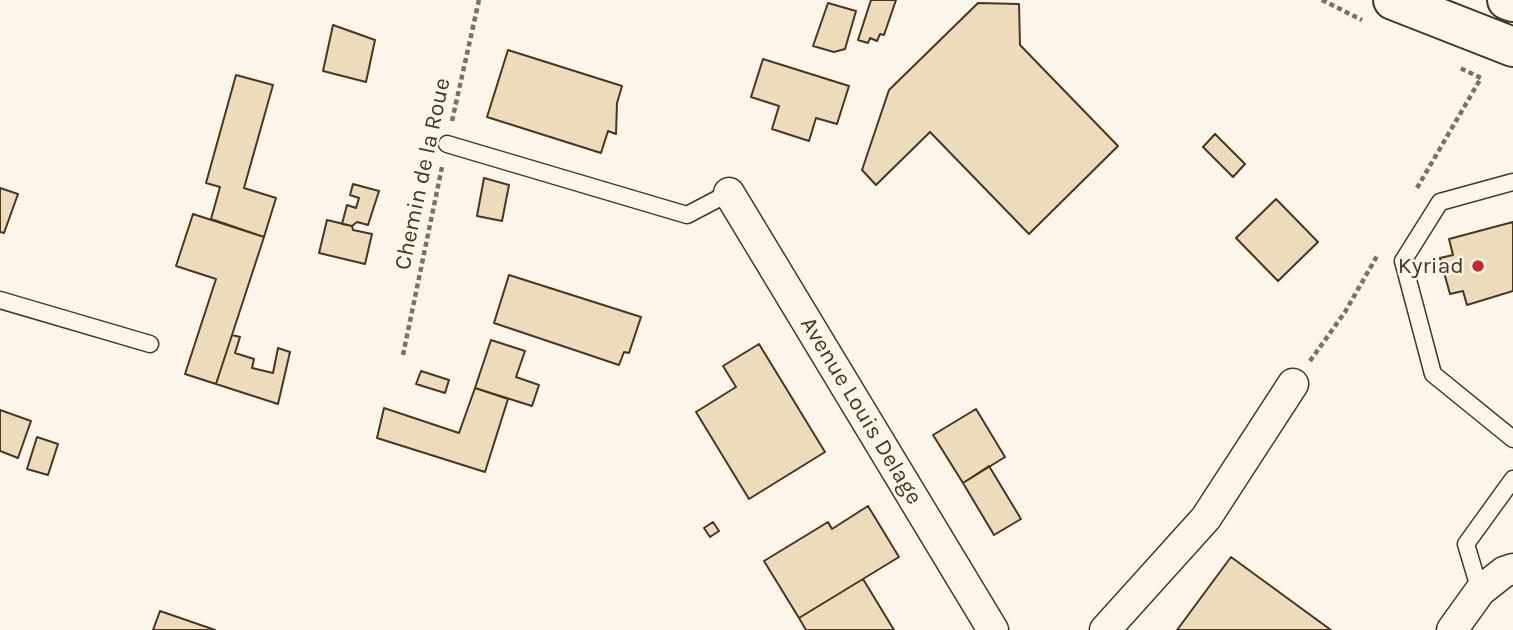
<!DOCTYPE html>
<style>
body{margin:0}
canvas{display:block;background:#fbf6e9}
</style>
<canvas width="1513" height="630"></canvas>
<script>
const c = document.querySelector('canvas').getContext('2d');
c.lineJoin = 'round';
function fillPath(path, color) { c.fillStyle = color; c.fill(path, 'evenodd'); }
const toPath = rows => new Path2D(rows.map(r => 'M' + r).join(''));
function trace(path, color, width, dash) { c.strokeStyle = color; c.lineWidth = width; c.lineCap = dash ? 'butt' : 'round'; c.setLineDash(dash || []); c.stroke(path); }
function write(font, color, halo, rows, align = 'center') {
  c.font = font + ' Karla,sans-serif'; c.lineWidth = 5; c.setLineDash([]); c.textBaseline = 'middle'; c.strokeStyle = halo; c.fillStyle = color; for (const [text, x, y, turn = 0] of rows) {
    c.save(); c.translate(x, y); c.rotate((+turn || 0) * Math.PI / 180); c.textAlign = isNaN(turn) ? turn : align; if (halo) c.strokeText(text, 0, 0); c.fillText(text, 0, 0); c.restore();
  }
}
const building = toPath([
 [871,0,896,0,884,35,880,34,877,41,870,38,868,43,858,40,871,0],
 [828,3,856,11,845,49,834,52,813,46,828,3],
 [978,3,1019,4,1020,45,1118,146,1029,234,930,132,876,185,862,170,889,90,978,3],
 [333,25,375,40,366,82,323,71,333,25],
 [508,50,622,86,617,103,616,134,608,131,601,153,487,117,508,50],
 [763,59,849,86,837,124,816,118,809,141,772,129,779,106,751,97,763,59],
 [236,75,273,85,244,188,276,198,264,237,211,219,220,187,206,183,236,75],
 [1215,134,1245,164,1233,177,1203,147,1215,134],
 [484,178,509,185,502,221,477,216,484,178],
 [353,184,379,191,368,225,357,222,352,226,342,224,347,205,356,208,359,198,350,195,353,184],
 [0,188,18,194,4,233,0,232,0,188],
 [1276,199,1318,242,1278,281,1236,238,1276,199],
 [193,214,264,237,216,384,185,374,216,279,176,266,193,214],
 [327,220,352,226,353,230,372,234,365,264,319,253,327,220],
 [1513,222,1513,291,1467,305,1463,291,1450,294,1440,258,1453,255,1449,239,1513,222],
 [509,275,641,317,629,353,624,352,619,365,494,323,509,275],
 [232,335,240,337,235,353,254,359,252,368,273,373,278,348,290,352,278,404,216,384,232,335],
 [491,340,525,351,516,377,539,385,532,406,475,388,491,340],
 [759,344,825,452,749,499,696,412,736,387,723,366,759,344],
 [421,371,449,380,445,393,416,384,421,371],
 [475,388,508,399,485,472,377,438,384,408,459,433,475,388],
 [976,409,1005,457,963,483,933,435,976,409],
 [0,410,31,421,18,458,0,451,0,410],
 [37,437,58,444,48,475,27,469,37,437],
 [989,466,1021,519,994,535,963,483,989,466],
 [868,506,899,557,799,618,764,561,828,522,832,529,868,506],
 [713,522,719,531,710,537,704,528,713,522],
 [1231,557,1331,630,1177,630,1231,557],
 [863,579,894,630,806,630,799,618,863,579],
 [160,611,215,630,153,630,160,611]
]);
const path = toPath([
 [1322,0,1362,20],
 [452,121,479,0],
 [1417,188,1481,78,1458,67],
 [403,355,442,167],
 [1310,361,1345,312,1377,256]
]);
const lane = toPath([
 [447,144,687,215,729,193],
 [1513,182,1440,202,1403,261,1433,374,1513,439],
 [0,300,150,344],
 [1480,591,1466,544,1513,479]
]);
const street = toPath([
 [729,193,993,630],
 [1105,630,1206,518,1293,384],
 [1452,630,1480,591,1504,572,1513,569]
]);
const primary = toPath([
 [1393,0,1513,47],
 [1507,0,1513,2]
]);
const markers = [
 [1478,266,7,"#c62828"]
];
const streetNames = [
 ["Chemin de la Roue",423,174,-78],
 ["Avenue Louis Delage",861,411,59]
];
const poiNames = [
 ["Kyriad",1464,266]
];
fillPath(building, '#ecdcbc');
trace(building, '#4a3520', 2);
trace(lane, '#4a3520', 19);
trace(street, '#4a3520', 33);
trace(primary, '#4a3520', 42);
trace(path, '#7f6f5c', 4.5, [5, 3.5]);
trace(lane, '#fbf6e9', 16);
trace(street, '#fbf6e9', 30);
trace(primary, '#fbf6e9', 38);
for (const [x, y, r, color] of markers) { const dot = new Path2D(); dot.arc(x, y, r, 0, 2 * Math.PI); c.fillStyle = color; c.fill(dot); trace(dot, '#fbf6e9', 2.5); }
write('23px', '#4a3520', '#fbf6e9', streetNames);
write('23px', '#4a3520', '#fbf6e9', poiNames, 'right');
</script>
